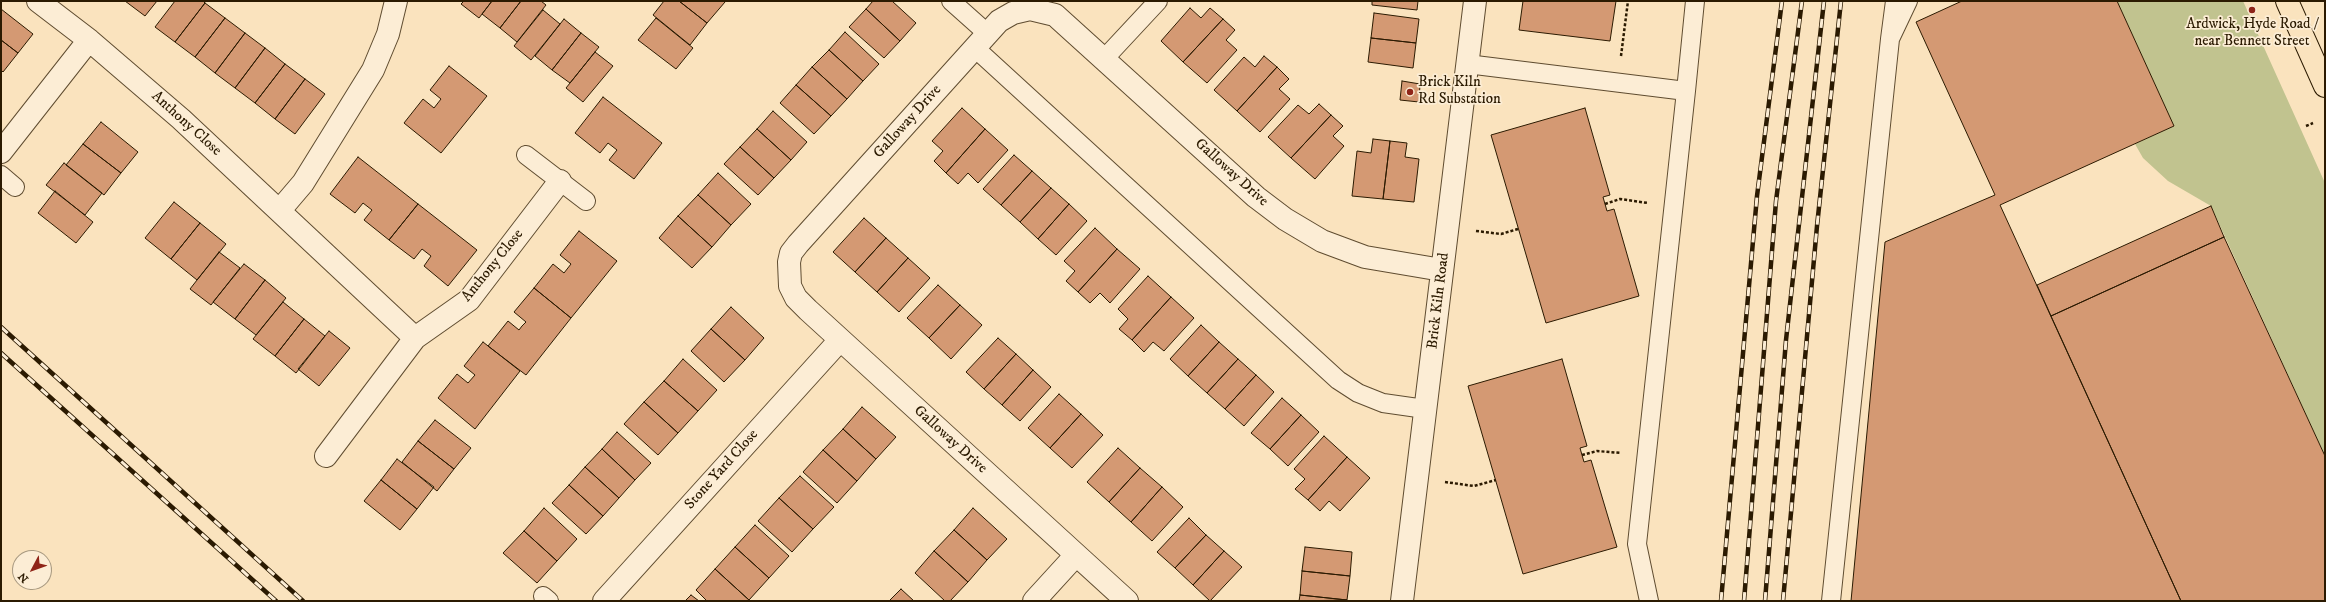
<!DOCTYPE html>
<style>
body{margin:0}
#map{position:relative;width:2326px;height:602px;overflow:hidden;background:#fae3be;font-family:"IM FELL DW Pica",serif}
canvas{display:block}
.frame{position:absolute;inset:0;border:2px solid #2b1a01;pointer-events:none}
.north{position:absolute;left:12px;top:550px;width:40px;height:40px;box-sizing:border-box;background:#fcedd5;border:1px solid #a89980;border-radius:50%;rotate:229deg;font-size:11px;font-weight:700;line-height:16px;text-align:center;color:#2b1a01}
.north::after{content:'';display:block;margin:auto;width:14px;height:18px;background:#8f2418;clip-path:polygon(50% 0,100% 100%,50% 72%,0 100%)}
</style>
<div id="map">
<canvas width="2326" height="602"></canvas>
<div class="frame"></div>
<div class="north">N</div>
</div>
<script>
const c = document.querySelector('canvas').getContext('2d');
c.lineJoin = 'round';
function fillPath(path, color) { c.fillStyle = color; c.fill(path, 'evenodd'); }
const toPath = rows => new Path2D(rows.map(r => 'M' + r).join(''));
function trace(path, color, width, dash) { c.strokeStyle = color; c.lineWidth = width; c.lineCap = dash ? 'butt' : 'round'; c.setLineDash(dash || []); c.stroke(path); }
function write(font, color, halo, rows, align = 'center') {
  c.font = font + ' "IM FELL DW Pica",serif'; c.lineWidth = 3.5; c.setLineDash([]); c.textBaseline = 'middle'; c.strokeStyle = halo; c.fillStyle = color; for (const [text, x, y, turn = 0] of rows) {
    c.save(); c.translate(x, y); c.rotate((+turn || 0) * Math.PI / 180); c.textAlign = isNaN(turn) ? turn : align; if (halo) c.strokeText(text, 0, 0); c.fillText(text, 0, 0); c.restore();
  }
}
const green = toPath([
 [2117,1,2243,1,2325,183,2325,456,2211,206,2168,181,2143,158,2135,144,2174,126]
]);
const building = toPath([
 [125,1,157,1,145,16,125,1],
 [175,1,203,1,205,3,175,42,155,27,175,1],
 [464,1,492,1,479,18,461,4,464,1],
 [492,1,521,1,500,28,482,14,492,1],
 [521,1,541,1,546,5,517,42,500,28,521,1],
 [664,1,679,1,707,23,690,45,653,15,664,1],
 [679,1,724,1,725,2,707,23,679,1],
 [873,1,892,1,916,23,900,41,866,9,873,1],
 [1372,1,1418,1,1417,10,1372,5,1372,1],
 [1523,1,1616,1,1610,41,1519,30,1523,1],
 [1962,1,2117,1,2174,126,2000,205,2181,601,1851,601,1885,242,1995,195,1916,22,1962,1],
 [205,3,225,18,195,57,175,42,205,3],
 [1190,8,1201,18,1210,8,1223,19,1183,62,1161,41,1190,8],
 [1,9,33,34,18,53,1,40,1,9],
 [866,9,900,41,884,58,849,27,866,9],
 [543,10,560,24,531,60,514,46,543,10],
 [1374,13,1419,19,1416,43,1371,38,1374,13],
 [225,18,245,33,215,73,195,57,225,18],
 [656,18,693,48,676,69,638,40,656,18],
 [564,19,581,33,552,70,535,56,564,19],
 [1223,19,1235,30,1226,40,1237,50,1207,83,1183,62,1223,19],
 [845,32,879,64,863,81,829,50,845,32],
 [245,33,265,48,235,88,215,73,245,33],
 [581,33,599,47,570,83,552,70,581,33],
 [1371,38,1416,43,1413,68,1368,62,1371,38],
 [1,40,18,53,3,72,1,70,1,40],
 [265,48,285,64,255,103,235,88,265,48],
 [829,50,863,81,847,99,812,67,829,50],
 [595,52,613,66,583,102,566,88,595,52],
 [1264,56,1277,67,1237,111,1214,90,1244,57,1255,67,1264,56],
 [285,64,305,79,275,119,255,103,285,64],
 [449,66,487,96,441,153,404,123,423,99,434,108,441,99,430,90,449,66],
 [812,67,847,99,831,116,796,85,812,67],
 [1277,67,1289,79,1279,89,1290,99,1260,132,1237,111,1277,67],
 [305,79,325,94,295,134,275,119,305,79],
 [1402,81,1420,84,1419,102,1400,100,1402,81],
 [796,85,831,116,814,134,780,103,796,85],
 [603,97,662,143,634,179,609,160,617,150,608,143,600,153,575,133,603,97],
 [1319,104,1331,115,1291,158,1268,137,1298,105,1309,114,1319,104],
 [962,108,985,129,946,173,934,161,943,151,932,141,962,108],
 [1585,108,1610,195,1603,197,1607,211,1614,209,1639,296,1546,323,1491,135,1585,108],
 [773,111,807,142,791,160,757,129,773,111],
 [1331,115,1343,126,1333,136,1344,146,1315,179,1291,158,1331,115],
 [101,122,138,152,121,173,83,144,101,122],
 [757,129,791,160,774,178,740,147,757,129],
 [985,129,1008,150,978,183,968,173,958,184,946,173,985,129],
 [1373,139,1390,141,1383,199,1352,196,1357,151,1371,153,1373,139],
 [1390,141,1407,143,1405,157,1419,159,1414,202,1383,199,1390,141],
 [83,144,121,173,104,195,66,165,83,144],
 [740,147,774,178,758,195,724,164,740,147],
 [1014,155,1032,171,1001,205,983,189,1014,155],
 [358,157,418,204,389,240,364,220,372,210,363,203,355,213,330,194,358,157],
 [64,163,102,193,85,215,46,185,64,163],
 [1032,171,1051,188,1020,222,1001,205,1032,171],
 [718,173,751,204,731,225,698,195,718,173],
 [1051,188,1069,204,1038,239,1020,222,1051,188],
 [55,191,93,222,76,243,38,213,55,191],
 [698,195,731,225,712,247,678,216,698,195],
 [174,202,200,223,171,259,145,238,174,202],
 [418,204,477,250,448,286,424,266,431,256,422,249,414,259,389,240,418,204],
 [1069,204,1087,221,1056,255,1038,239,1069,204],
 [2211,206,2224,237,2051,316,2037,285,2211,206],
 [678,216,712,247,692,268,659,238,678,216],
 [864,218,886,238,855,272,833,252,864,218],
 [200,223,226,244,197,280,171,259,200,223],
 [1095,228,1117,249,1078,292,1066,281,1075,271,1064,261,1095,228],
 [579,231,617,261,571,318,534,288,553,264,564,273,571,264,560,255,579,231],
 [2224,237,2325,456,2325,601,2181,601,2051,316,2224,237],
 [886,238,908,258,877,292,855,272,886,238],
 [1117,249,1140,269,1110,303,1100,293,1090,303,1078,292,1117,249],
 [219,252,240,268,211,305,190,289,219,252],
 [908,258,930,278,899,312,877,292,908,258],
 [244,264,265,280,235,319,213,302,244,264],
 [1148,276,1171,297,1132,340,1119,329,1128,319,1118,309,1148,276],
 [265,280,286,298,256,335,235,319,265,280],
 [938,285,960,305,929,338,907,318,938,285],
 [534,288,571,318,526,375,488,346,508,321,519,330,522,326,526,322,514,312,534,288],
 [1171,297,1194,318,1164,351,1153,342,1144,352,1132,340,1171,297],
 [283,302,304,319,275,356,253,339,283,302],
 [960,305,982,325,951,359,929,338,960,305],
 [731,307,764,338,745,360,711,329,731,307],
 [304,319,325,336,296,373,275,356,304,319],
 [1201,325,1219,342,1188,376,1170,359,1201,325],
 [711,329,745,360,724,382,691,351,711,329],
 [329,331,350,348,319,386,298,369,329,331],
 [998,338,1016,354,984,389,966,372,998,338],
 [483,342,520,371,475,429,438,398,457,374,468,383,475,375,464,366,483,342],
 [1219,342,1238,359,1207,393,1188,376,1219,342],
 [1016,354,1033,370,1002,405,984,389,1016,354],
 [683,359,717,390,698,411,664,381,683,359],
 [1238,359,1256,375,1225,409,1207,393,1238,359],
 [1562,359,1587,446,1580,448,1584,462,1591,460,1617,547,1523,574,1468,386,1562,359],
 [1033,370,1051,387,1020,421,1002,405,1033,370],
 [1256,375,1274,392,1244,426,1225,409,1256,375],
 [664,381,698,411,678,433,644,402,664,381],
 [1059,394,1081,414,1050,448,1028,428,1059,394],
 [1282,398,1301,415,1270,449,1251,433,1282,398],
 [644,402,678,433,658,455,624,424,644,402],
 [862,407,896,437,876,459,843,429,862,407],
 [1081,414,1103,435,1072,468,1050,448,1081,414],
 [1301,415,1319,432,1288,466,1270,449,1301,415],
 [435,420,471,448,454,469,418,441,435,420],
 [843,429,876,459,857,481,823,450,843,429],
 [617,432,651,463,635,480,602,449,617,432],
 [1324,436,1347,457,1308,500,1295,489,1305,479,1294,469,1324,436],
 [418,441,454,469,437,491,402,462,418,441],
 [1118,448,1140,468,1109,502,1087,482,1118,448],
 [602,449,635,480,619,498,585,467,602,449],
 [823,450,857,481,837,503,803,472,823,450],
 [1347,457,1370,478,1340,511,1329,501,1320,511,1308,500,1347,457],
 [397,459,434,487,417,509,381,480,397,459],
 [585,467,619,498,603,516,569,485,585,467],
 [1140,468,1162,487,1131,522,1109,502,1140,468],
 [800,476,834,507,813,529,779,498,800,476],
 [381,480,417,509,400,530,364,501,381,480],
 [569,485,603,516,586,534,552,503,569,485],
 [1162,487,1183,507,1152,541,1131,522,1162,487],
 [779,498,813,529,792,552,758,521,779,498],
 [544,508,577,539,557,561,524,531,544,508],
 [973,508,1007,539,987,560,954,530,973,508],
 [1189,518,1206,535,1175,568,1157,552,1189,518],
 [755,525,789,556,769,578,735,547,755,525],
 [954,530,987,560,968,582,934,551,954,530],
 [524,531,557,561,537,583,503,553,524,531],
 [1206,535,1224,551,1193,585,1175,568,1206,535],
 [735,547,769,578,749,600,715,569,735,547],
 [1305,547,1352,552,1350,576,1302,571,1305,547],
 [934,551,968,582,950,601,945,601,915,573,934,551],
 [1224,551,1242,567,1210,601,1193,585,1224,551],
 [715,569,749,600,748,601,707,601,696,590,715,569],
 [1302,571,1350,576,1347,600,1300,595,1302,571],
 [901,589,914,601,889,601,901,589],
 [691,595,699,601,685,601,691,595],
 [1300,595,1347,600,1299,601,1300,595]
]);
const path = toPath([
 [1621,56,1628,1],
 [2306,126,2313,123],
 [1605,204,1620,199,1648,203],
 [1476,231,1501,234,1518,229],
 [1582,455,1597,451,1621,453],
 [1445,482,1474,486,1496,480]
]);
const service = toPath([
 [951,1,988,34],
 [1895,1,1890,39,1908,1],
 [975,48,1338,380,1358,393,1383,403,1425,409],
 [1104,59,1158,1],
 [1467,64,1686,91,1637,544,1649,601],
 [1686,91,1695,1],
 [526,155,586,201],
 [1,175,15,187],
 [543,596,549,601],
 [1831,601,1890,39]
]);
const minor = toPath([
 [38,1,89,40,181,119,415,338],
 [1,152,89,40],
 [280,210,303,183,373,70,388,34,396,1],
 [326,456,415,338,469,300,560,181],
 [604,601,840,340],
 [1034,601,1076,555],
 [1127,601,808,310,796,298,790,286,789,262,791,253,798,244,999,21,1013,13,1030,9,1055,15,1256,197,1285,219,1322,241,1365,257,1442,270],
 [1402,601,1475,1]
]);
const trunk = toPath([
 [2287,1,2325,86]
]);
const rail = toPath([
 [1,327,303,601],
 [1,353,276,601],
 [1721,601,1757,196,1782,1],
 [1744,601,1776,201,1802,1],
 [1765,601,1786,340,1824,1],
 [1783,601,1817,226,1841,1]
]);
const markers = [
 [2252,10,4,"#8f2418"],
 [1410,92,4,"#8f2418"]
];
const poiNames = [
 ["Ardwick, Hyde Road /",2252,25],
 ["near Bennett Street",2252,42],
 ["Brick Kiln",1418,83,"left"],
 ["Rd Substation",1418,100,"left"]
];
const streetNames = [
 ["Galloway Drive",908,122,-48],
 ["Anthony Close",186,124,42],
 ["Galloway Drive",1231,173,42],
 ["Anthony Close",493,266,-51],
 ["Brick Kiln Road",1439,301,-83],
 ["Galloway Drive",950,440,42],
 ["Stone Yard Close",722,470,-48]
];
fillPath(green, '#c1c38f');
fillPath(building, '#d49973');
trace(building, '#2b1a01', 1);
trace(service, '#5f4c30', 20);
trace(minor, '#5f4c30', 24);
trace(trunk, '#2b1a01', 24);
trace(path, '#2b1a01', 2.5, [3, 2]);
trace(service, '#fcedd5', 18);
trace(minor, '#fcedd5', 22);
trace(trunk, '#fae3be', 22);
trace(rail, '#2b1a01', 4.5);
trace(rail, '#fcedd5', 3, [9]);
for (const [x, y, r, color] of markers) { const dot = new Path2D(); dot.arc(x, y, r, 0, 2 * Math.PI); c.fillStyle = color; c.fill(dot); trace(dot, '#fcedd5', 1.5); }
write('15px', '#2b1a01', '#fcedd5', poiNames);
write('15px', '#2b1a01', '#fcedd5', streetNames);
</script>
